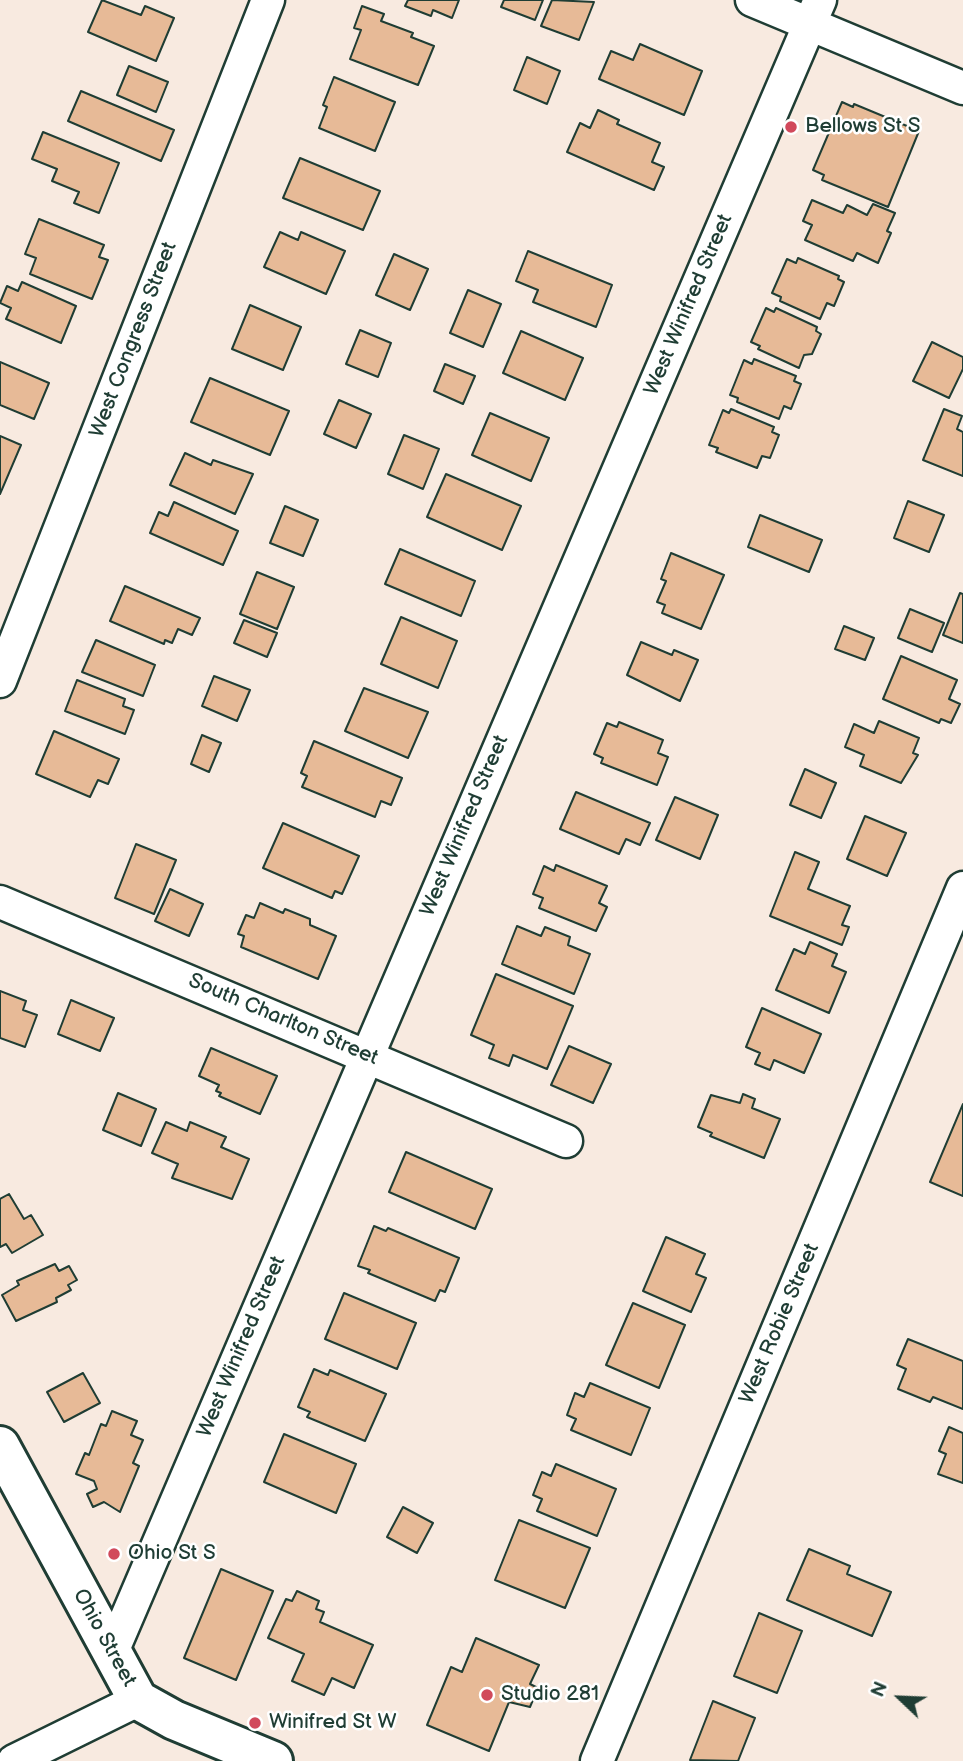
<!DOCTYPE html>
<style>
body{margin:0}
#map{position:relative;width:963px;height:1761px;overflow:hidden;background:#f8eae0;font-family:"Balsamiq Sans",sans-serif}
canvas{display:block}
.north{position:absolute;left:865px;top:1663px;width:70px;height:70px;-webkit-text-stroke:5px #fff;paint-order:stroke;rotate:293deg;font-size:19px;font-weight:700;line-height:28px;text-align:center;color:#1f3d34}
.north::after{content:'';display:block;margin:auto;width:24px;height:32px;background:#1f3d34;clip-path:polygon(50% 0,100% 100%,50% 72%,0 100%)}
</style>
<div id="map">
<canvas width="963" height="1761"></canvas>
<div class="north">N</div>
</div>
<script>
const c = document.querySelector('canvas').getContext('2d');
c.lineJoin = 'round';
function fillPath(path, color) { c.fillStyle = color; c.fill(path, 'evenodd'); }
const toPath = rows => new Path2D(rows.map(r => 'M' + r).join(''));
function trace(path, color, width, dash) { c.strokeStyle = color; c.lineWidth = width; c.lineCap = dash ? 'butt' : 'round'; c.setLineDash(dash || []); c.stroke(path); }
function write(font, color, halo, rows, align = 'center') {
  c.font = font + ' "Balsamiq Sans",sans-serif'; c.lineWidth = 5; c.setLineDash([]); c.textBaseline = 'middle'; c.strokeStyle = halo; c.fillStyle = color; for (const [text, x, y, turn = 0] of rows) {
    c.save(); c.translate(x, y); c.rotate((+turn || 0) * Math.PI / 180); c.textAlign = isNaN(turn) ? turn : align; if (halo) c.strokeText(text, 0, 0); c.fillText(text, 0, 0); c.restore();
  }
}
const building = toPath([
 [102,0,141,15,145,6,174,18,156,61,88,32,102,0],
 [408,0,459,0,452,18,433,10,431,16,405,6,408,0],
 [504,0,543,0,535,20,501,7,504,0],
 [552,0,594,2,579,40,541,26,552,0],
 [362,6,384,14,381,21,413,33,411,37,434,46,418,85,350,59,361,30,354,28,362,6],
 [640,44,702,71,684,115,599,79,611,51,633,60,640,44],
 [527,57,560,71,547,104,514,90,527,57],
 [129,66,168,82,156,112,117,95,129,66],
 [334,77,395,102,375,151,319,128,327,107,323,105,334,77],
 [81,91,174,130,161,161,68,121,81,91],
 [842,102,853,107,854,104,919,131,888,207,822,180,824,175,813,170,842,102],
 [598,110,619,120,617,124,660,143,652,162,664,167,654,190,567,152,580,123,590,128,598,110],
 [43,132,119,163,99,213,74,203,79,192,52,181,57,169,32,159,43,132],
 [300,158,380,191,363,230,283,198,300,158],
 [812,200,843,213,847,205,867,215,873,204,895,213,887,231,891,233,878,263,857,253,853,261,805,240,812,225,803,221,812,200],
 [39,219,104,245,99,257,108,260,92,299,30,274,36,258,25,254,39,219],
 [280,232,298,240,301,232,345,251,326,294,264,267,280,232],
 [528,251,612,285,596,327,533,302,538,290,516,281,528,251],
 [394,254,428,269,410,310,376,295,394,254],
 [798,258,839,276,838,279,844,282,834,306,827,303,820,319,780,301,781,297,772,293,787,259,796,263,798,258],
 [22,282,76,306,61,343,6,319,11,308,0,303,7,286,18,291,22,282],
 [468,290,501,304,483,347,450,333,468,290],
 [250,305,301,327,283,370,232,349,250,305],
 [766,308,774,312,776,308,817,327,816,331,821,334,812,354,804,355,799,368,758,349,760,346,751,342,766,308],
 [360,330,391,343,378,377,346,364,360,330],
 [521,331,583,358,565,400,503,373,521,331],
 [932,342,963,357,963,369,949,398,913,381,932,342],
 [754,359,796,376,794,381,801,384,791,409,784,406,779,419,737,402,738,398,730,395,744,360,752,364,754,359],
 [0,362,49,383,34,419,0,405,0,362],
 [445,364,475,376,463,404,434,391,445,364],
 [210,378,289,411,270,455,191,422,210,378],
 [339,400,371,414,356,448,324,434,339,400],
 [731,409,774,427,772,432,779,435,770,458,762,456,757,468,716,452,718,448,709,445,723,410,729,413,731,409],
 [944,409,962,416,957,429,963,432,963,476,923,460,944,409],
 [490,413,549,438,531,481,472,455,490,413],
 [404,435,439,449,423,489,388,474,404,435],
 [0,436,21,445,0,494,0,436],
 [185,453,211,465,213,460,253,474,235,514,170,485,185,453],
 [446,474,521,506,502,550,427,517,446,474],
 [908,501,944,515,929,552,894,538,908,501],
 [174,502,238,531,223,565,150,533,159,512,168,516,174,502],
 [285,506,318,520,303,556,270,543,285,506],
 [760,515,822,540,809,572,748,547,760,515],
 [400,549,475,581,461,616,385,584,400,549],
 [671,553,724,575,701,629,662,613,665,605,657,602,666,581,661,579,671,553],
 [257,572,294,587,277,629,240,614,257,572],
 [125,586,200,618,192,635,178,629,172,643,165,640,164,644,110,621,125,586],
 [960,593,963,594,963,643,943,635,960,593],
 [910,609,944,623,932,652,898,638,910,609],
 [401,617,457,641,438,688,381,664,401,617],
 [244,620,277,633,267,657,234,643,244,620],
 [844,626,874,638,865,660,835,649,844,626],
 [96,640,155,665,143,696,82,672,96,640],
 [641,642,672,655,674,650,698,660,680,701,627,675,641,642],
 [901,656,957,680,949,699,960,704,951,723,941,719,939,723,883,699,901,656],
 [214,676,250,690,237,721,202,706,214,676],
 [77,680,125,699,123,706,134,710,125,734,65,711,77,680],
 [364,688,428,712,408,758,345,731,364,688],
 [879,721,919,738,913,753,918,755,901,783,860,766,864,755,845,747,854,724,874,733,879,721],
 [619,722,663,740,658,753,668,757,657,785,601,763,603,758,594,754,607,723,617,727,619,722],
 [54,731,119,759,108,784,98,780,90,797,36,774,54,731],
 [202,735,221,743,209,772,191,764,202,735],
 [314,741,402,778,391,805,381,801,375,817,302,787,307,776,301,773,314,741],
 [805,769,836,783,821,818,790,805,805,769],
 [576,792,650,823,640,845,626,839,619,854,560,829,576,792],
 [675,797,718,815,700,859,656,840,675,797],
 [865,816,906,833,887,876,847,859,865,816],
 [283,823,359,856,342,894,335,891,332,898,263,868,283,823],
 [136,844,176,860,154,914,115,898,136,844],
 [795,852,819,862,808,889,850,906,842,925,849,927,842,945,770,916,795,852],
 [556,865,607,886,599,903,607,907,596,931,539,908,543,898,533,894,544,866,554,871,556,865],
 [170,889,203,904,189,936,155,921,170,889],
 [260,903,283,913,285,909,310,919,310,925,336,936,318,979,241,947,244,936,238,934,246,915,254,918,260,903],
 [517,926,541,936,545,927,570,937,568,945,590,954,574,994,502,964,517,926],
 [810,942,837,954,832,966,846,972,829,1013,776,990,794,949,805,954,810,942],
 [496,974,573,1006,547,1069,513,1055,509,1066,489,1058,494,1045,471,1035,496,974],
 [0,991,26,1001,23,1010,37,1015,25,1047,0,1038,0,991],
 [71,1000,114,1018,100,1051,58,1034,71,1000],
 [762,1008,821,1034,804,1073,774,1060,770,1070,755,1064,760,1053,746,1047,762,1008],
 [569,1046,611,1064,593,1103,551,1085,569,1046],
 [211,1048,277,1076,260,1114,219,1096,221,1093,216,1091,219,1085,199,1076,211,1048],
 [118,1093,156,1109,141,1146,103,1130,118,1093],
 [743,1094,755,1099,752,1108,780,1119,764,1158,710,1136,712,1133,698,1127,711,1095,740,1103,743,1094],
 [963,1104,963,1196,930,1182,963,1104],
 [166,1122,187,1131,190,1122,226,1137,221,1147,249,1159,232,1199,172,1178,178,1164,152,1153,166,1122],
 [406,1152,492,1189,475,1229,389,1192,406,1152],
 [9,1194,24,1219,31,1215,43,1235,12,1253,6,1244,0,1247,0,1199,9,1194],
 [374,1226,386,1231,388,1228,459,1258,445,1292,440,1290,435,1301,368,1273,370,1270,358,1266,374,1226],
 [666,1237,705,1254,696,1274,706,1278,691,1312,643,1291,666,1237],
 [55,1264,59,1271,69,1266,77,1280,68,1285,71,1290,56,1298,57,1302,16,1321,2,1295,19,1285,17,1281,55,1264],
 [344,1293,416,1323,397,1369,325,1339,344,1293],
 [633,1303,685,1325,659,1388,606,1365,633,1303],
 [908,1339,963,1361,963,1409,933,1397,930,1402,898,1389,906,1369,897,1365,908,1339],
 [314,1369,328,1375,330,1370,386,1394,365,1441,307,1417,310,1412,298,1407,314,1369],
 [83,1373,100,1403,64,1422,47,1392,83,1373],
 [590,1383,650,1408,631,1455,571,1430,576,1419,567,1415,575,1393,584,1397,590,1383],
 [112,1411,137,1421,131,1435,143,1440,133,1463,139,1466,120,1512,104,1502,93,1507,87,1494,97,1489,94,1481,76,1474,85,1453,89,1455,101,1424,106,1426,112,1411],
 [949,1427,963,1433,963,1483,938,1474,946,1454,939,1451,949,1427],
 [284,1434,356,1464,336,1513,264,1482,284,1434],
 [556,1464,616,1489,597,1536,537,1511,542,1499,533,1495,542,1472,551,1476,556,1464],
 [403,1507,433,1523,417,1553,387,1537,403,1507],
 [519,1520,590,1548,565,1608,495,1580,519,1520],
 [809,1549,850,1566,847,1574,891,1592,872,1636,787,1600,809,1549],
 [221,1569,273,1591,236,1680,184,1658,221,1569],
 [297,1591,319,1601,316,1609,324,1612,320,1622,373,1645,354,1688,332,1678,324,1695,292,1681,304,1654,268,1638,286,1599,292,1601,297,1591],
 [759,1613,802,1631,777,1693,734,1676,759,1613],
 [476,1638,539,1665,530,1684,538,1688,530,1707,509,1702,489,1751,427,1725,451,1667,462,1672,476,1638],
 [713,1701,755,1718,738,1761,690,1760,713,1701]
]);
const minor = toPath([
 [752,0,963,88],
 [0,681,268,0],
 [0,902,566,1141],
 [112,1652,820,0],
 [14,1761,138,1700],
 [597,1761,963,888]
]);
const tertiary = toPath([
 [0,1446,138,1700,174,1720,273,1761]
]);
const markers = [
 [791,127,7,"#d1495b"],
 [114,1554,7,"#d1495b"],
 [487,1695,7,"#d1495b"],
 [255,1723,7,"#d1495b"]
];
const poiNames = [
 ["Bellows St S",805,127],
 ["Ohio St S",128,1554],
 ["Studio 281",501,1695],
 ["Winifred St W",269,1723]
];
const streetNames = [
 ["West Winifred Street",689,305,-67],
 ["West Congress Street",134,340,-69],
 ["West Winifred Street",465,826,-67],
 ["South Charlton Street",283,1020,23],
 ["West Robie Street",780,1324,-67],
 ["West Winifred Street",242,1347,-67],
 ["Ohio Street",104,1638,61]
];
fillPath(building, '#e7ba97');
trace(building, '#1f3d34', 2);
trace(minor, '#1f3d34', 37);
trace(tertiary, '#1f3d34', 44);
trace(minor, '#fff', 32);
trace(tertiary, '#fff', 38);
for (const [x, y, r, color] of markers) { const dot = new Path2D(); dot.arc(x, y, r, 0, 2 * Math.PI); c.fillStyle = color; c.fill(dot); trace(dot, '#fff', 2.5); }
write('21px', '#1f3d34', '#fff', poiNames, 'left');
write('21px', '#1f3d34', '#fff', streetNames);
</script>
